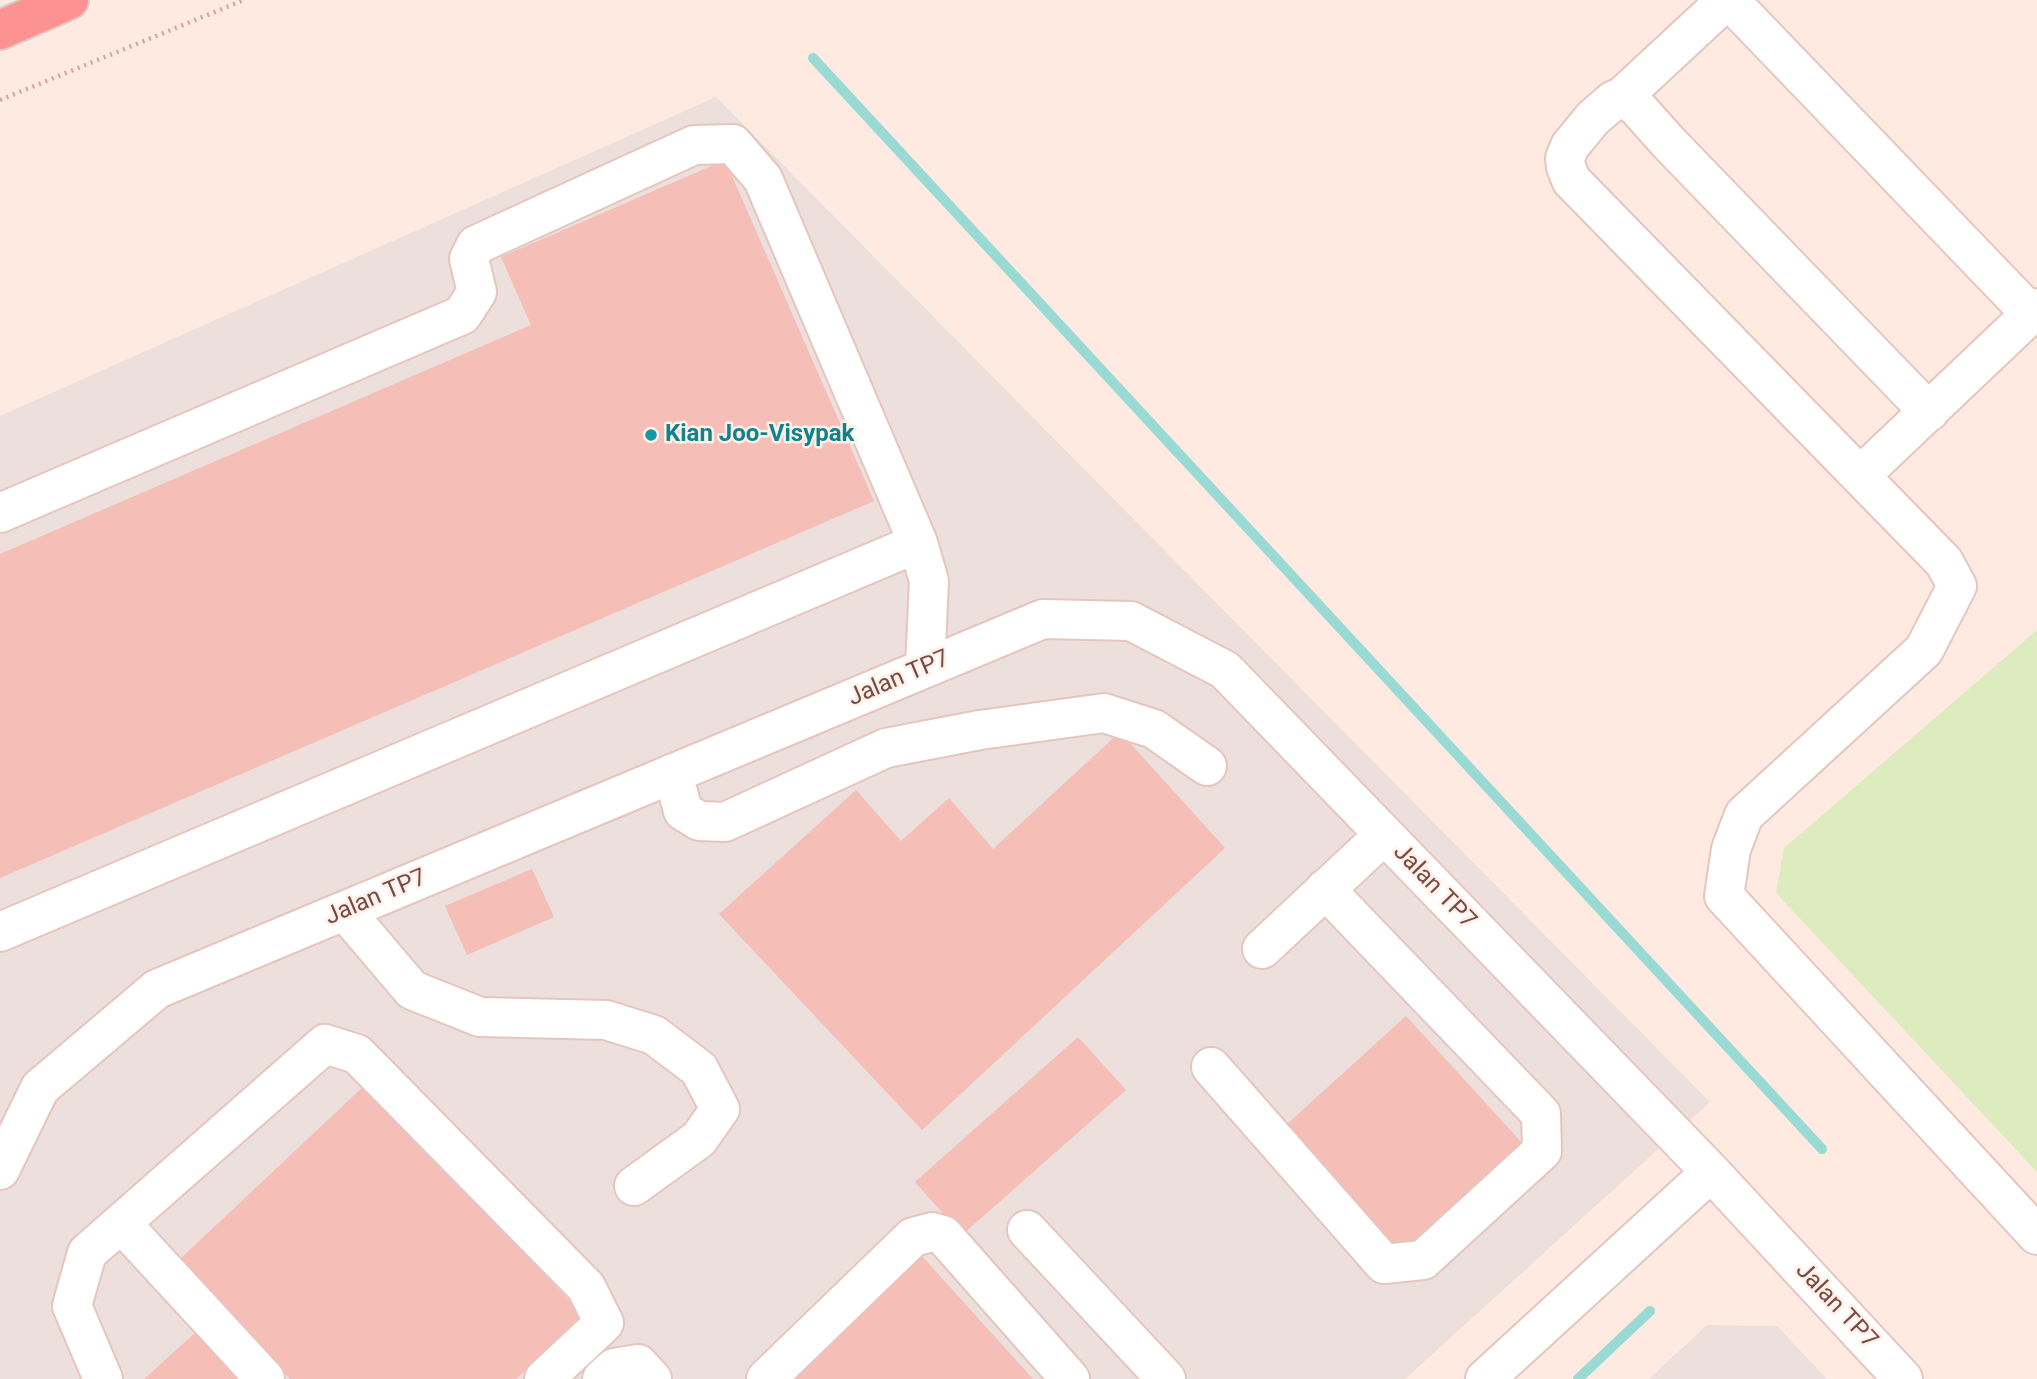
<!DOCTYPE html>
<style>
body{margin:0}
canvas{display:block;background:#feeae0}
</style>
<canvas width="2037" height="1379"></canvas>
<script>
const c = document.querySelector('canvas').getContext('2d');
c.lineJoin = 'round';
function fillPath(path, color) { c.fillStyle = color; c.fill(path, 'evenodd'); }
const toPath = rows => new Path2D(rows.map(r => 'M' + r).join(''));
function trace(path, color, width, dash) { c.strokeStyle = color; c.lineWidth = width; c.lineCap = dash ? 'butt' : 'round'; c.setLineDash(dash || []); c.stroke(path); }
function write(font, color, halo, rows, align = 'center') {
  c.font = font + ' Roboto,sans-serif'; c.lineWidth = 5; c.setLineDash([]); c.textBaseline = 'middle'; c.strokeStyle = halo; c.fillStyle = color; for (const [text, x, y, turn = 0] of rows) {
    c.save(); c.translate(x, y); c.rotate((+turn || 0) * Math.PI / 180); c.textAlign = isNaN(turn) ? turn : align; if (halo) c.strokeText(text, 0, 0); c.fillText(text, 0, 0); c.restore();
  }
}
const industrial = toPath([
 [716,97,1710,1102,1405,1379,0,1379,0,416],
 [1707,1325,1777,1326,1827,1379,1649,1379]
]);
const green = toPath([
 [2037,630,2037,1172,1776,893,1784,848]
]);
const stream = toPath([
 [813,58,1822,1149],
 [1578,1379,1650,1311]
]);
const building = toPath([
 [725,160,874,501,0,878,0,554,531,325,501,257],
 [1120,732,1225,848,922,1130,719,914,856,790,901,841,949,798,993,849],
 [532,869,554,917,467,955,445,906],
 [1406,1016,1524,1145,1402,1255,1285,1126],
 [1078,1037,1126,1090,962,1235,915,1182],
 [364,1086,584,1316,516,1379,290,1379,179,1260],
 [921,1255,1033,1379,783,1379],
 [204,1325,254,1379,144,1379]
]);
const path = toPath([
 [0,100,244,0]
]);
const minor = toPath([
 [1622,97,1719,7,1734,5,2031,314],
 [1929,412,1668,142,1636,106,1622,97,1614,100,1593,118,1570,146,1565,158,1566,167,1571,180,1944,562,1957,586,1924,650,1744,815,1731,849,1724,896,2037,1235],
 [1860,476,2037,308],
 [0,513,462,315,477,292,469,259,476,245,694,145,733,144,763,179,918,543,929,581,925,668],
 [673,773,683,811,699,821,725,822,886,748,980,730,1104,713,1154,729,1207,766],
 [345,911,412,990,480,1017,606,1020,654,1035,699,1069,720,1109,699,1139,634,1186],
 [0,932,918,543],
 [1262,949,1384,835],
 [1211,1067,1384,1264,1423,1260,1542,1151,1541,1114,1325,889],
 [0,1170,40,1088,157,989,1043,619,1131,621,1225,670,1711,1172,1903,1379],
 [121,1223,265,1379],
 [1027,1230,1166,1379],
 [103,1379,72,1306,87,1253,325,1044,357,1054,586,1287,604,1323,544,1379],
 [602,1379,614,1368,638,1364,652,1379],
 [766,1379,913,1237,932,1232,943,1235,1070,1379],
 [1485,1379,1711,1172]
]);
const highway = toPath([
 [0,30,69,0]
]);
const markers = [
 [651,435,7,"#0f9aa8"]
];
const cultureNames = [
 ["Kian Joo-Visypak",665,435]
];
const streetNames = [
 ["Jalan TP7",899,679,-23],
 ["Jalan TP7",1434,887,46],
 ["Jalan TP7",376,898,-23],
 ["Jalan TP7",1836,1306,47]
];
fillPath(industrial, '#ecdfdc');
fillPath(green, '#ddecbe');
trace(stream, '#99dbd4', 10);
fillPath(building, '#f5beb6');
trace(minor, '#e5c6bf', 42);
trace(highway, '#d9cccb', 42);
trace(path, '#daa199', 4.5, [2, 5]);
trace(minor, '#fff', 38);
trace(highway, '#fd9293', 38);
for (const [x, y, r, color] of markers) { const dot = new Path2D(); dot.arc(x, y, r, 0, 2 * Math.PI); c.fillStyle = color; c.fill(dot); trace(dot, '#fff0e8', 2.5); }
write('bold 24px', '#0d838f', '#fff0e8', cultureNames, 'left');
write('24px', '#774a46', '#fff0e8', streetNames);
</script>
